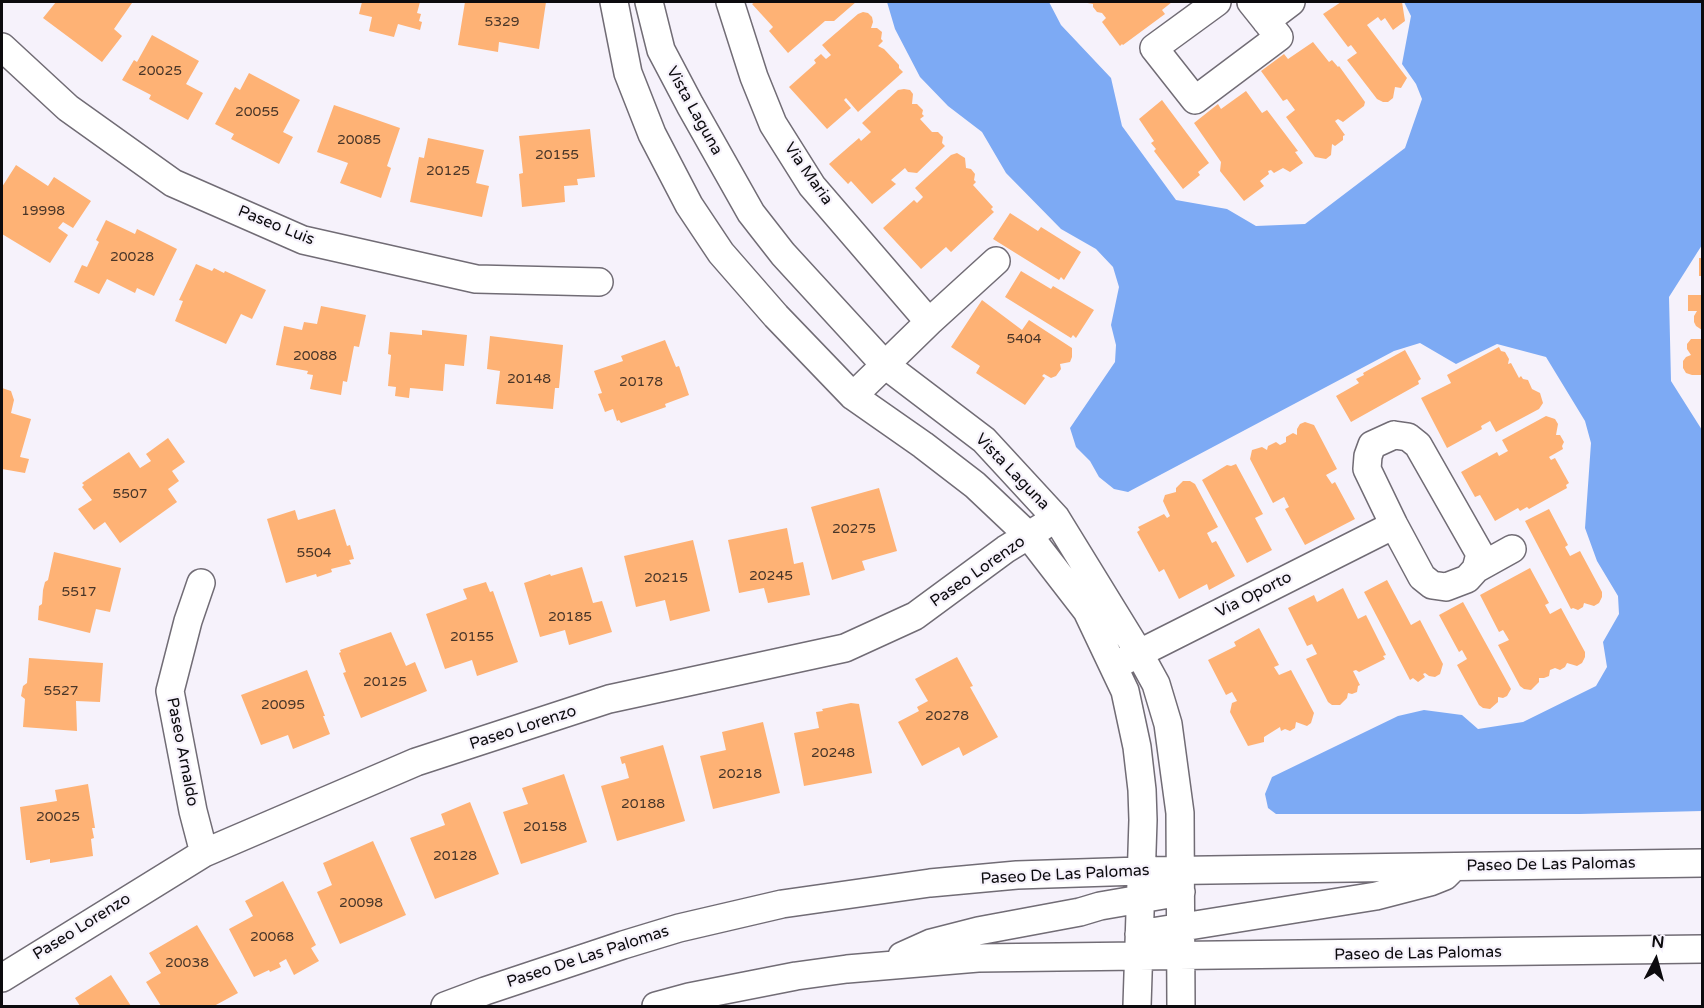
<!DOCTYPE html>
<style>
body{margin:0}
#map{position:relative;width:1704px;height:1008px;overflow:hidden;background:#f6f2fb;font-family:"Varela Round",sans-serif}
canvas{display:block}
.frame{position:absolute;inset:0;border:3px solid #0c0b0e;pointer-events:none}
.north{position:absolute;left:1626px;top:930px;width:60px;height:60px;-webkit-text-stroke:4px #f6f2fb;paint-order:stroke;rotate:6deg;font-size:16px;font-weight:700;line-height:24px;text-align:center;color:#0c0b0e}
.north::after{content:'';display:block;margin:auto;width:21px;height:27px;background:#0c0b0e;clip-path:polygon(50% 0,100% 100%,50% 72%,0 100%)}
</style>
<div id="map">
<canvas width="1704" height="1008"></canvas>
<div class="frame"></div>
<div class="north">N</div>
</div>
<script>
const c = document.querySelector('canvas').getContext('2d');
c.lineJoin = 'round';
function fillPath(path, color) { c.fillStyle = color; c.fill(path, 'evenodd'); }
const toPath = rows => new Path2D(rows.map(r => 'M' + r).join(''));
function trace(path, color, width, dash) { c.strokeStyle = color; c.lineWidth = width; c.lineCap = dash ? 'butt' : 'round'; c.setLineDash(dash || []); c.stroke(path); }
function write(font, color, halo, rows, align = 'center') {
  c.font = font + ' "Varela Round",sans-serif'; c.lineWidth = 4.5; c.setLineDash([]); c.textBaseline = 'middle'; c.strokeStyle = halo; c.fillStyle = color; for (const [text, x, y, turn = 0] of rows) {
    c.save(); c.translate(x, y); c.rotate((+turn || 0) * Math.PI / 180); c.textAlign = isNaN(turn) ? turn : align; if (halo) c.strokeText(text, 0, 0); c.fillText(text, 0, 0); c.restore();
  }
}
const water = toPath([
 [887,2,1049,2,1061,25,1111,78,1122,126,1176,200,1227,209,1256,226,1305,224,1405,148,1422,99,1416,84,1402,64,1411,16,1404,2,1702,2,1702,245,1669,297,1671,381,1702,430,1702,811,1580,814,1276,814,1268,808,1265,794,1272,777,1398,716,1424,710,1462,715,1478,729,1523,722,1596,686,1607,667,1603,642,1619,614,1618,596,1597,561,1585,528,1591,443,1585,421,1546,357,1497,344,1456,364,1420,343,1394,351,1128,492,1114,489,1099,477,1090,461,1076,447,1070,428,1115,362,1116,345,1111,325,1119,287,1113,267,1096,249,1061,229,1006,173,982,132,948,106,920,77,895,29]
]);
const building = toPath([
 [56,2,129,2,132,3,114,29,122,36,102,62,43,18],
 [362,2,420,2,417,13,421,14,419,21,422,22,420,30,398,24,394,37,369,31,372,17,359,14],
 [465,2,546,2,539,49,499,42,498,52,458,45],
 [755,2,856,2,834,21,825,21,788,53,769,31,773,27,752,4],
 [1082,2,1172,2,1162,10,1165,14,1123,45,1122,44,1120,46,1102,22,1106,18,1102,13,1097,12,1093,7,1093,4],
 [1341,2,1394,2,1396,3,1402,2,1405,21,1393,30,1385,18,1381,21,1378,17,1367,25,1407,78,1401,88,1395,87,1393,98,1388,102,1383,102,1377,99,1347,60,1357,53,1351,45,1348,47,1323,14],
 [863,12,868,13,872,17,873,22,871,28,877,28,882,32,881,39,883,41,878,46,884,49,899,65,899,68,903,72,858,112,846,98,844,100,851,108,827,129,789,87,816,63,814,60,821,54,826,59,831,55,822,45,858,14],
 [152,35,199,61,186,84,203,93,188,120,149,99,151,95,122,80,134,60,137,62],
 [1313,42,1329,62,1332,60,1338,67,1339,66,1365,102,1364,106,1343,122,1338,119,1335,121,1345,135,1343,136,1343,140,1335,146,1332,144,1331,155,1326,159,1315,157,1286,117,1295,110,1287,99,1283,101,1261,71,1284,54,1288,59],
 [249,73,300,100,283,132,293,137,279,164,231,139,234,134,215,124,235,87,240,90],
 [904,89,910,90,913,94,912,104,917,104,923,110,922,114,924,116,920,119,932,132,938,132,943,137,942,143,945,146,917,173,908,172,905,168,891,180,896,184,872,204,851,181,848,184,829,164,859,138,861,141,871,132,862,123,898,90],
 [1246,91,1262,113,1267,110,1298,151,1295,152,1303,163,1290,172,1283,168,1274,173,1271,170,1268,171,1269,174,1260,181,1264,186,1244,201,1220,171,1221,162,1194,123,1218,104,1221,109],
 [1162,100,1209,163,1198,172,1200,175,1183,189,1154,151,1156,149,1151,143,1154,141,1139,119],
 [334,105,400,128,387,166,391,168,381,198,340,183,348,163,317,152],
 [590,129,595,177,577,179,578,185,564,186,565,202,522,207,519,174,523,173,519,136],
 [428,138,484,150,476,183,489,186,482,217,410,202,419,157,424,158],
 [957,153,965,158,966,168,971,169,975,174,974,180,976,182,973,185,993,207,991,209,994,212,951,252,946,247,921,269,883,228,914,200,917,203,923,197,915,188,951,155],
 [16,165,48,186,54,177,91,201,73,228,63,222,58,228,68,235,50,263,2,234,2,187],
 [1010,213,1038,231,1041,227,1081,252,1064,280,1061,277,1059,280,993,239],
 [106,220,135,234,137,229,177,249,154,296,137,288,135,293,107,279,99,294,74,282,82,265,87,267,99,242,96,240],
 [1699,258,1702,258,1702,276,1699,276],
 [196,264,212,271,214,268,224,273,225,271,266,290,252,319,241,314,226,344,175,321,183,301,179,300],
 [1021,271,1051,289,1053,286,1094,310,1076,338,1073,335,1071,338,1005,297],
 [1688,295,1702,295,1702,330,1696,326,1694,322,1694,316,1697,311,1688,311],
 [982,300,1022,330,1029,320,1072,348,1072,357,1070,362,1060,364,1061,369,1056,376,1051,378,1044,374,1042,376,1045,378,1025,405,976,373,980,366,951,347],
 [321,306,366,315,359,347,354,346,347,382,343,381,341,395,310,389,313,375,307,374,308,371,276,365,284,326,302,330,304,322,317,324],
 [422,330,467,335,464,366,445,364,443,391,410,388,409,398,395,396,396,387,388,386,391,355,388,354,390,332,422,335],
 [490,336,563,345,559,388,555,388,553,409,496,404,500,371,487,369],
 [1691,339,1702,339,1702,375,1692,375,1686,373,1683,368,1683,361,1686,357,1691,355,1687,349,1687,344],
 [665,340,676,367,679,366,689,395,665,404,666,407,621,423,619,420,617,421,613,409,605,412,598,394,602,393,594,371,623,361,621,356],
 [1499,347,1501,351,1505,352,1509,359,1508,364,1511,363,1519,378,1521,376,1523,379,1528,380,1532,389,1540,393,1543,403,1539,409,1496,432,1490,421,1481,426,1482,429,1447,448,1421,398,1451,383,1447,375],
 [1405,350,1421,379,1418,381,1419,384,1351,422,1336,396,1359,383,1356,379,1364,375,1363,373],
 [2,388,11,391,14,400,11,413,31,419,20,457,29,459,25,473,2,469],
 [1546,416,1555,419,1558,424,1556,435,1560,435,1564,442,1562,446,1563,449,1549,457,1551,460,1555,458,1569,483,1566,485,1567,488,1529,509,1527,507,1520,511,1518,508,1495,521,1480,495,1475,497,1461,472,1497,452,1499,456,1508,451,1502,440],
 [1305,422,1314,425,1337,469,1326,475,1332,484,1335,482,1355,519,1305,545,1285,509,1289,507,1284,497,1273,503,1250,459,1252,450,1262,447,1267,450,1268,446,1276,442,1280,445,1286,442,1286,437,1293,433,1297,435,1297,429,1300,424],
 [168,438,185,462,172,471,179,481,168,489,177,502,120,543,105,522,94,530,78,509,92,500,82,487,84,485,82,483,129,452,140,468,151,461,146,454],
 [1236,464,1263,514,1255,518,1272,550,1247,563,1202,480,1227,465,1231,466],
 [1183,481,1190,481,1195,484,1218,527,1207,533,1212,543,1216,541,1235,576,1209,590,1207,584,1179,599,1164,569,1159,572,1137,532,1140,530,1138,527,1164,514,1167,518,1170,516,1163,501,1165,495,1176,492,1176,488],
 [879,488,897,551,862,561,865,570,832,580,811,507],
 [335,509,347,546,350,545,354,559,349,560,351,564,331,569,332,572,317,577,316,574,286,583,267,519,295,510,298,520],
 [1549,509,1568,545,1565,547,1570,556,1580,551,1602,592,1602,597,1599,603,1594,606,1584,603,1583,607,1578,610,1573,608,1571,609,1525,521],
 [787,528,794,564,803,562,810,595,768,603,764,588,739,593,728,540],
 [693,540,710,611,670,621,665,600,636,607,624,556],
 [54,552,121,568,110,612,96,609,90,633,38,620,39,606,42,604,43,590,45,582,48,580],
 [582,567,593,603,602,601,612,632,569,645,565,630,540,637,524,583,550,574,551,576],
 [1530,568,1549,603,1545,605,1550,614,1561,608,1585,652,1585,657,1582,663,1577,666,1567,663,1565,667,1560,670,1555,668,1550,670,1549,676,1544,678,1539,678,1539,682,1531,690,1524,689,1520,686,1498,645,1509,640,1503,630,1499,632,1480,595],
 [1387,580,1411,625,1420,620,1443,664,1440,674,1435,677,1429,676,1425,673,1423,674,1425,677,1418,682,1413,678,1410,680,1364,592],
 [486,582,490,592,493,591,518,662,477,676,472,660,445,669,426,614,467,599,463,589],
 [1343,588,1358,619,1366,615,1386,655,1383,656,1385,659,1359,672,1356,670,1353,671,1360,685,1358,686,1357,692,1352,694,1348,693,1347,698,1340,705,1332,705,1328,702,1306,659,1317,654,1312,644,1307,646,1288,608,1314,595,1317,602],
 [1463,602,1511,689,1507,696,1503,698,1498,697,1498,702,1490,709,1483,708,1479,705,1457,665,1467,659,1462,650,1459,652,1439,615],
 [1259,628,1279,665,1274,667,1279,675,1291,670,1314,713,1311,723,1307,726,1296,722,1295,728,1290,731,1285,729,1281,731,1280,727,1264,737,1264,742,1248,746,1230,712,1232,703,1237,701,1232,692,1226,695,1208,660,1236,646,1234,642],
 [391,632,406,666,415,662,427,691,361,718,343,673,346,672,339,653,341,652,340,650],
 [957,657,973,686,970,687,998,737,963,756,959,747,922,766,898,722,919,711,917,707,928,701,915,679],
 [29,658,103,663,100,702,76,701,77,731,23,727,25,699,21,696,23,686,27,683],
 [307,670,325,716,323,716,330,734,293,749,288,735,261,745,241,695],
 [851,703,859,704,872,773,804,786,794,733,819,728,816,712,823,711,822,709],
 [763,722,780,793,713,809,700,756,726,750,722,732],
 [663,745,685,821,617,841,601,786,629,778,625,763,622,764,620,757],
 [564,774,587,842,521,864,503,812,528,804,522,788],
 [88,784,95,828,92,828,94,838,91,839,93,856,50,863,50,859,30,863,30,860,26,860,20,807,57,801,55,790],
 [470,802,499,874,435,899,410,838,445,825,441,814],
 [373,841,406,915,340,944,317,892,332,885,323,863],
 [283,881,316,945,311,948,319,961,294,975,286,959,279,963,281,967,270,972,269,970,254,977,229,929,253,916,245,901],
 [197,925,238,993,214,1006,161,1006,146,982,161,973,149,953],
 [111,975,131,1006,80,1006,75,998]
]);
const minor = toPath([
 [614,2,628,73,652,134,689,205,721,253,776,316,853,396,923,445,975,485,1029,536,1087,611,1125,691,1137,747,1142,790,1143,820,1137,1006],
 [649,2,661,50,690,105,751,213,783,254,884,364,984,440,1056,518,1139,653,1156,684,1168,724,1180,813,1181,1006],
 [730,2,754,77,773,124,812,186,929,322,996,261],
 [1217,2,1154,48,1195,100,1279,37,1251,2],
 [1266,21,1291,2],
 [2,47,68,108,173,183,303,240,476,279,599,282],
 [853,396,929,322],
 [1394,435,1408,437,1418,445,1480,554,1476,569,1467,579,1446,587,1432,585,1422,577,1394,525,1367,469,1368,456,1372,445,1394,435],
 [1476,569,1512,549],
 [201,583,188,621,170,691,193,811,204,853],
 [1124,661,1394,525],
 [1139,934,1376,896,1430,882,1445,876,1452,869],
 [902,956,931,943,978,931,1080,912,1100,906,1181,892],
 [2,978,204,853,416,762,609,699,845,648,915,616,1006,549,1042,527],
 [445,1006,485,991,623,945,679,928,782,904,930,883,1017,875,1140,871,1702,863],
 [656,1006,689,997,796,976,847,969,978,958,1702,949]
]);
const numberNames = [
 ["5329",502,22],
 ["20025",160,71],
 ["20055",257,112],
 ["20085",359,140],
 ["20155",557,155],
 ["20125",448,171],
 ["19998",43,211],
 ["20028",132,257],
 ["5404",1024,339],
 ["20088",315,356],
 ["20148",529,379],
 ["20178",641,382],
 ["5507",130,494],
 ["20275",854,529],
 ["5504",314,553],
 ["20245",771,576],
 ["20215",666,578],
 ["5517",79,592],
 ["20185",570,617],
 ["20155",472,637],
 ["20125",385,682],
 ["5527",61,691],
 ["20095",283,705],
 ["20278",947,716],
 ["20248",833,753],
 ["20218",740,774],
 ["20188",643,804],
 ["20025",58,817],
 ["20158",545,827],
 ["20128",455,856],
 ["20098",361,903],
 ["20068",272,937],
 ["20038",187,963]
];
const streetNames = [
 ["Vista Laguna",694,111,61],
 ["Via Maria",808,174,55],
 ["Paseo Luis",276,226,22],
 ["Vista Laguna",1012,472,46],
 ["Paseo Lorenzo",978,572,-35],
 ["Via Oporto",1254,595,-27],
 ["Paseo Lorenzo",523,728,-18],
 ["Paseo Arnaldo",182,752,79],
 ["Paseo De Las Palomas",1551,865,-1],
 ["Paseo De Las Palomas",1065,875,-3],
 ["Paseo Lorenzo",82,927,-32],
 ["Paseo de Las Palomas",1418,954,-1],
 ["Paseo De Las Palomas",588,957,-18]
];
fillPath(water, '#7daaf4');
fillPath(building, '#feb275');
trace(minor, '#716c75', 30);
trace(minor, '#fff', 27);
write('14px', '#483528', null, numberNames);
write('16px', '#0c0b0e', '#f6f2fb', streetNames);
</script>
